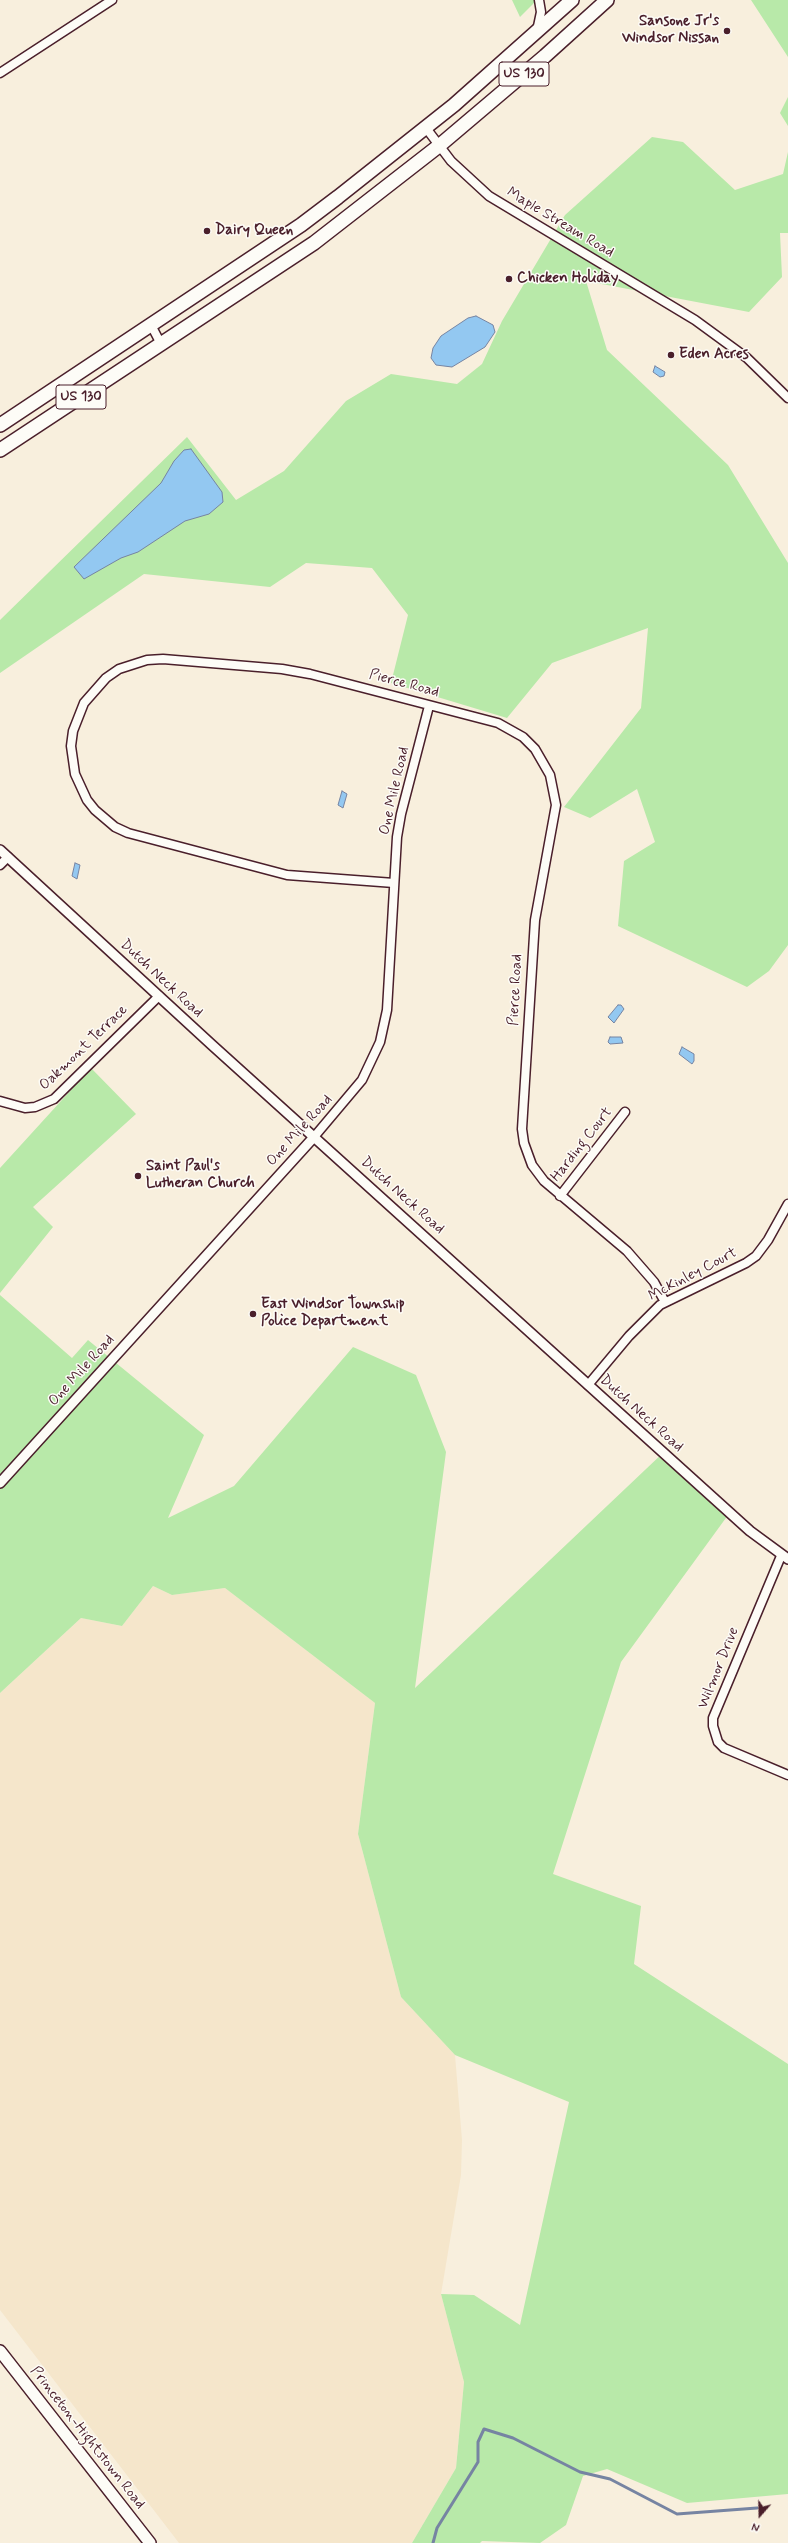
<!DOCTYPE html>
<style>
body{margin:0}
#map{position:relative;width:788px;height:2543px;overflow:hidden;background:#f8efdd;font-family:Mynerve,sans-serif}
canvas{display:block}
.north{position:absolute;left:740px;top:2495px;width:40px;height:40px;-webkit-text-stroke:3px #fdfcf7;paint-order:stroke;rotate:200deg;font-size:11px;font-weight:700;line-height:16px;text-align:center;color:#4a1f2b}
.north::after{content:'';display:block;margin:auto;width:14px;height:18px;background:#4a1f2b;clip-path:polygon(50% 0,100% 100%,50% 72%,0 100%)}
</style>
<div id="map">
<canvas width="788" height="2543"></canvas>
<div class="north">N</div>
</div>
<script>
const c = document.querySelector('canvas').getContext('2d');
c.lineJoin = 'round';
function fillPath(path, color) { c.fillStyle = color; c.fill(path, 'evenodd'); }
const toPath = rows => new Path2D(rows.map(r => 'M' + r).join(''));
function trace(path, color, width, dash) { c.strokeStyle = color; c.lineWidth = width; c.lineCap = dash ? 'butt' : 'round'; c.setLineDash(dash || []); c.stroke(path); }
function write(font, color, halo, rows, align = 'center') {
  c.font = font + ' Mynerve,sans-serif'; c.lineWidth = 3; c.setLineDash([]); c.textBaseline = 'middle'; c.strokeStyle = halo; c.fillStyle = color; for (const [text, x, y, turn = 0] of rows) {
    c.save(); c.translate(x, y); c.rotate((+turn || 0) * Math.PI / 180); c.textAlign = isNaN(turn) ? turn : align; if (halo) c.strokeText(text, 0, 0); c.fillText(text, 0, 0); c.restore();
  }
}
const built = toPath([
 [153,1586,172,1595,225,1588,375,1703,358,1834,401,1997,455,2055,462,2140,461,2175,441,2294,464,2382,456,2468,412,2543,179,2543,0,2310,0,1693,81,1618,122,1626]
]);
const green = toPath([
 [512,0,537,0,520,17],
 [751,0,788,0,788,57],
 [788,97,788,126,780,113],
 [652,137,683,142,735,190,783,174,788,152,788,233,780,233,782,277,749,312,586,281,607,350,728,465,788,563,788,945,769,971,747,987,618,926,624,861,655,842,637,789,590,818,564,807,641,708,648,628,552,663,507,718,391,683,408,615,372,568,306,563,270,587,144,574,0,673,0,620,187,437,236,500,284,471,346,401,391,374,457,384,482,364,502,321,565,215],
 [91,1068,136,1114,33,1207,53,1227,0,1293,0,1168],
 [0,1295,72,1358,88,1340,204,1435,168,1518,234,1486,353,1347,416,1375,446,1452,415,1688,665,1451,731,1511,621,1662,553,1874,641,1906,634,1964,788,2064,788,2494,687,2503,607,2469,583,2476,566,2525,540,2543,482,2541,480,2543,412,2543,456,2468,464,2382,441,2294,474,2295,520,2325,569,2102,455,2055,401,1997,358,1834,375,1703,225,1588,172,1595,153,1586,122,1626,81,1618,0,1693]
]);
const water = toPath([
 [476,316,493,325,495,332,485,347,452,367,436,365,431,358,433,348,441,336,468,318,476,316],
 [655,366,665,372,664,376,660,377,653,372,655,366],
 [191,449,222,492,223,502,209,514,185,521,138,552,121,558,84,579,74,567,161,483,174,461,184,450,191,449],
 [342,791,347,794,343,808,338,805,342,791],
 [75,863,80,865,77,879,72,876,75,863],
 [618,1005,621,1005,624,1009,614,1023,608,1017,618,1005],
 [610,1037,621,1037,623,1043,610,1044,608,1042,610,1037],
 [682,1047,694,1054,694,1061,692,1064,679,1054,682,1047]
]);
const stream = toPath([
 [433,2543,437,2528,478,2462,478,2442,484,2429,513,2438,580,2472,610,2479,677,2514,757,2508]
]);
const minor = toPath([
 [537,31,541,12,539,0],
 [0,73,112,0],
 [426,128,451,161,489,196,695,320,747,358,788,398],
 [151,325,161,344],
 [0,865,8,857],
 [394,883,287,875,128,833,115,827,95,810,87,800,75,774,71,746,73,731,84,703,106,678,119,669,147,660,163,659,282,669,310,674,498,723,523,737,535,749,550,775,556,805,535,920,522,1129,524,1143,532,1165,544,1181,627,1251,654,1282,665,1302],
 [0,1101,25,1108,35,1107,54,1099,159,996],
 [314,1137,362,1080,380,1042,387,1010,397,837,401,814,429,706],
 [560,1196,625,1112],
 [588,1385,629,1336,660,1305,746,1263,756,1256,768,1240,788,1204],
 [781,1556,713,1718,713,1726,718,1742,724,1748,788,1775]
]);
const tertiary = toPath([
 [0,850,212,1045,750,1531,788,1559],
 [0,1483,314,1137]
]);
const secondary = toPath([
 [0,2351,150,2543]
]);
const trunk = toPath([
 [0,425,301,225,338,197,454,105,572,0],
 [0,450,314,243,440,145,545,56,607,0]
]);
const markers = [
 [727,31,4,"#4a1f2b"],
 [207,231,4,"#4a1f2b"],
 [509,279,4,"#4a1f2b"],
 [671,355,4,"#4a1f2b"],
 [138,1176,4,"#4a1f2b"],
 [253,1314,4,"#4a1f2b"]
];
const shields = [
 [524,74,50],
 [81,397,50]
];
const shieldNames = [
 ["US 130",524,74],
 ["US 130",81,397]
];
const poiNames = [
 ["Sansone Jr's",719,22,"right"],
 ["Windsor Nissan",719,39,"right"],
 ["Dairy Queen",215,231],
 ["Chicken Holiday",517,279],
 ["Eden Acres",679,355],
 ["Saint Paul's",146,1167],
 ["Lutheran Church",146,1184],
 ["East Windsor Township",261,1305],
 ["Police Department",261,1322]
];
const streetNames = [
 ["Maple Stream Road",560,223,31],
 ["Pierce Road",404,684,15],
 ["One Mile Road",395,791,-77],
 ["Dutch Neck Road",161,979,43],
 ["Pierce Road",516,990,-87],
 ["Oakmont Terrace",84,1048,-44],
 ["One Mile Road",300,1131,-48],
 ["Harding Court",582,1145,-52],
 ["Dutch Neck Road",402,1196,42],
 ["McKinley Court",693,1275,-28],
 ["One Mile Road",82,1371,-48],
 ["Dutch Neck Road",641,1414,42],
 ["Wilmor Drive",719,1668,-68],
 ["Princeton-Hightstown Road",87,2438,52]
];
fillPath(built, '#f5e6cb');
fillPath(green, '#b8e9a9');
fillPath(water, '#93c8f1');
trace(water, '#7684a2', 1);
trace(stream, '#7684a2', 3);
trace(minor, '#4a1f2b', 11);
trace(tertiary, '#4a1f2b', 12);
trace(secondary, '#4a1f2b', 14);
trace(trunk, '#4a1f2b', 16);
trace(minor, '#fdfcf7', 8);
trace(tertiary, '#fdfcf7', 9);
trace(secondary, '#fdfcf7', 11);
trace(trunk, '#fdfcf7', 13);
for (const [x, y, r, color] of markers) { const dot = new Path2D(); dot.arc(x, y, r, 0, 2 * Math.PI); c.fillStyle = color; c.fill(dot); trace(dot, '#fdfcf7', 1.5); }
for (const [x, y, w] of shields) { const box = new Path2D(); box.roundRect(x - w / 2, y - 12, w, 24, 3); c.fillStyle = '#fdfcf7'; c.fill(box); trace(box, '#4a1f2b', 1); }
write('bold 14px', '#4a1f2b', null, shieldNames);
write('bold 15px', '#4a1f2b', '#fdfcf7', poiNames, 'left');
write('15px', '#4a1f2b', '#fdfcf7', streetNames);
</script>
